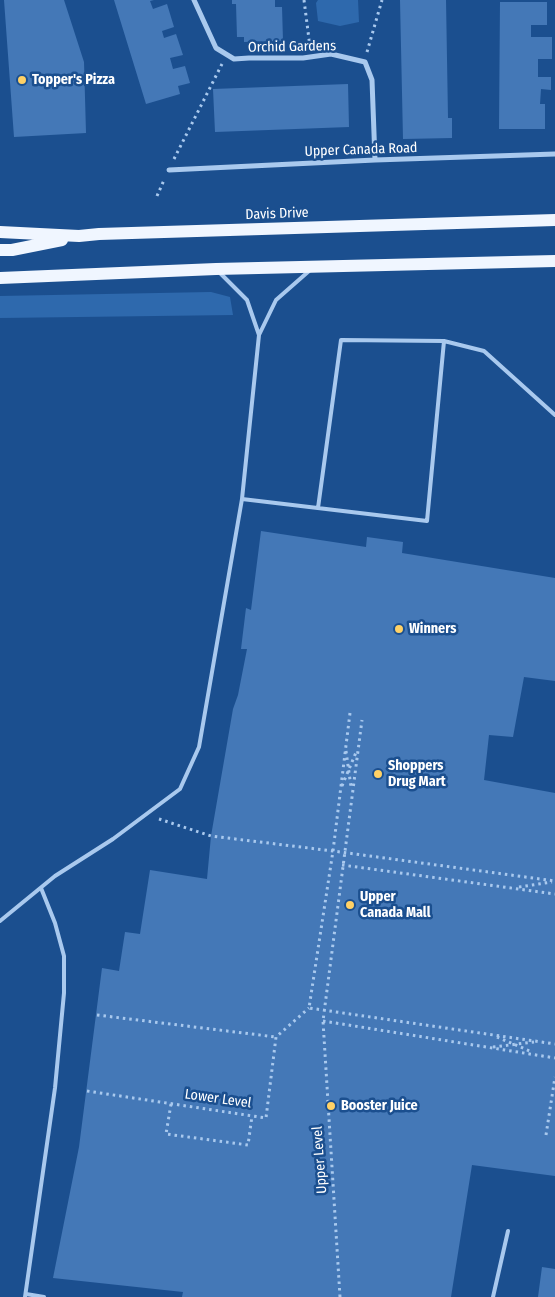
<!DOCTYPE html>
<style>
body{margin:0}
canvas{display:block;background:#1b4f8f}
</style>
<canvas width="555" height="1297"></canvas>
<script>
const c = document.querySelector('canvas').getContext('2d');
c.lineJoin = 'round';
function fillPath(path, color) { c.fillStyle = color; c.fill(path, 'evenodd'); }
const toPath = rows => new Path2D(rows.map(r => 'M' + r).join(''));
function trace(path, color, width, dash) { c.strokeStyle = color; c.lineWidth = width; c.lineCap = dash ? 'butt' : 'round'; c.setLineDash(dash || []); c.stroke(path); }
function write(font, color, halo, rows, align = 'center') {
  c.font = font + ' "Fira Sans Condensed",sans-serif'; c.lineWidth = 5; c.setLineDash([]); c.textBaseline = 'middle'; c.strokeStyle = halo; c.fillStyle = color; for (const [text, x, y, turn = 0] of rows) {
    c.save(); c.translate(x, y); c.rotate((+turn || 0) * Math.PI / 180); c.textAlign = isNaN(turn) ? turn : align; if (halo) c.strokeText(text, 0, 0); c.fillText(text, 0, 0); c.restore();
  }
}
const green = toPath([
 [318,0,358,0,359,22,340,26,318,21,316,3],
 [211,292,230,297,233,315,0,318,0,296]
]);
const building = toPath([
 [4,0,64,0,84,62,86,133,14,137],
 [114,0,154,0,150,1,153,9,167,4,174,27,162,31,164,38,176,34,183,55,170,58,173,69,185,66,190,83,178,86,180,94,146,104],
 [232,0,275,0,275,7,282,7,283,41,244,42,244,37,237,37,236,4,232,4],
 [400,0,446,0,448,118,452,118,452,138,403,139],
 [500,2,547,2,547,25,531,25,531,37,552,37,552,59,538,59,538,77,551,77,551,90,541,89,540,104,545,104,545,129,499,129],
 [348,84,349,127,215,132,213,89],
 [261,531,366,547,367,537,403,542,402,553,555,578,555,681,524,677,513,737,489,735,484,780,555,793,555,1176,472,1165,451,1297,182,1297,183,1292,53,1278,79,1147,102,968,119,971,125,932,140,934,150,870,207,879,211,836,233,709,238,695,247,649,241,649,246,608,251,610],
 [542,1267,555,1269,555,1297,538,1297]
]);
const path = toPath([
 [304,0,310,47],
 [367,52,382,0],
 [174,159,222,64],
 [157,196,164,180],
 [350,713,333,851,309,1008,555,1044],
 [346,751,351,787],
 [342,786,357,750],
 [159,819,211,836,333,851,555,881],
 [342,865,555,894],
 [519,887,552,882],
 [97,1015,276,1037],
 [323,1021,555,1058],
 [497,1037,532,1052],
 [493,1047,534,1042],
 [87,1091,266,1118,276,1037,309,1008],
 [171,1104,166,1134,248,1145,252,1116],
 [546,1135,555,1077],
 [340,1297,323,1021,362,720]
]);
const lane = toPath([
 [309,271,276,300,259,335,242,499,427,521,444,341,484,351,555,415],
 [220,273,247,300,259,335],
 [318,508,341,340,444,341],
 [0,921,55,876,113,839,180,789,199,747,242,499],
 [26,1294,44,1297],
 [25,1297,55,1088,64,993,64,956,55,923,41,888],
 [493,1297,508,1231]
]);
const street = toPath([
 [194,0,216,48,234,59,249,58,303,58,331,54,365,62,372,80,375,160],
 [169,170,375,160,555,154]
]);
const primary = toPath([
 [0,232,79,236,99,234,555,220],
 [0,250,12,250,62,240],
 [0,278,216,269,555,261]
]);
const markers = [
 [22,80,5,"#ffd166"],
 [399,629,5,"#ffd166"],
 [378,774,5,"#ffd166"],
 [350,905,5,"#ffd166"],
 [331,1106,5,"#ffd166"]
];
const streetNames = [
 ["Orchid Gardens",292,47,-1],
 ["Upper Canada Road",361,150,-2],
 ["Davis Drive",277,214,-2],
 ["Lower Level",218,1099,8],
 ["Upper Level",320,1160,-94]
];
const poiNames = [
 ["Topper's Pizza",32,80],
 ["Winners",409,629],
 ["Shoppers",388,766],
 ["Drug Mart",388,782],
 ["Upper",360,897],
 ["Canada Mall",360,913],
 ["Booster Juice",341,1106]
];
fillPath(green, '#2e69ad');
fillPath(building, '#4478b7');
trace(path, '#a9c9ee', 3, [2.5, 4]);
trace(lane, '#a9c9ee', 4);
trace(street, '#a9c9ee', 5);
trace(primary, '#f0f6ff', 12);
for (const [x, y, r, color] of markers) { const dot = new Path2D(); dot.arc(x, y, r, 0, 2 * Math.PI); c.fillStyle = color; c.fill(dot); trace(dot, '#1b4f8f', 2); }
write('14px', '#fff', '#1b4f8f', streetNames);
write('bold 14px', '#fff', '#1b4f8f', poiNames, 'left');
</script>
